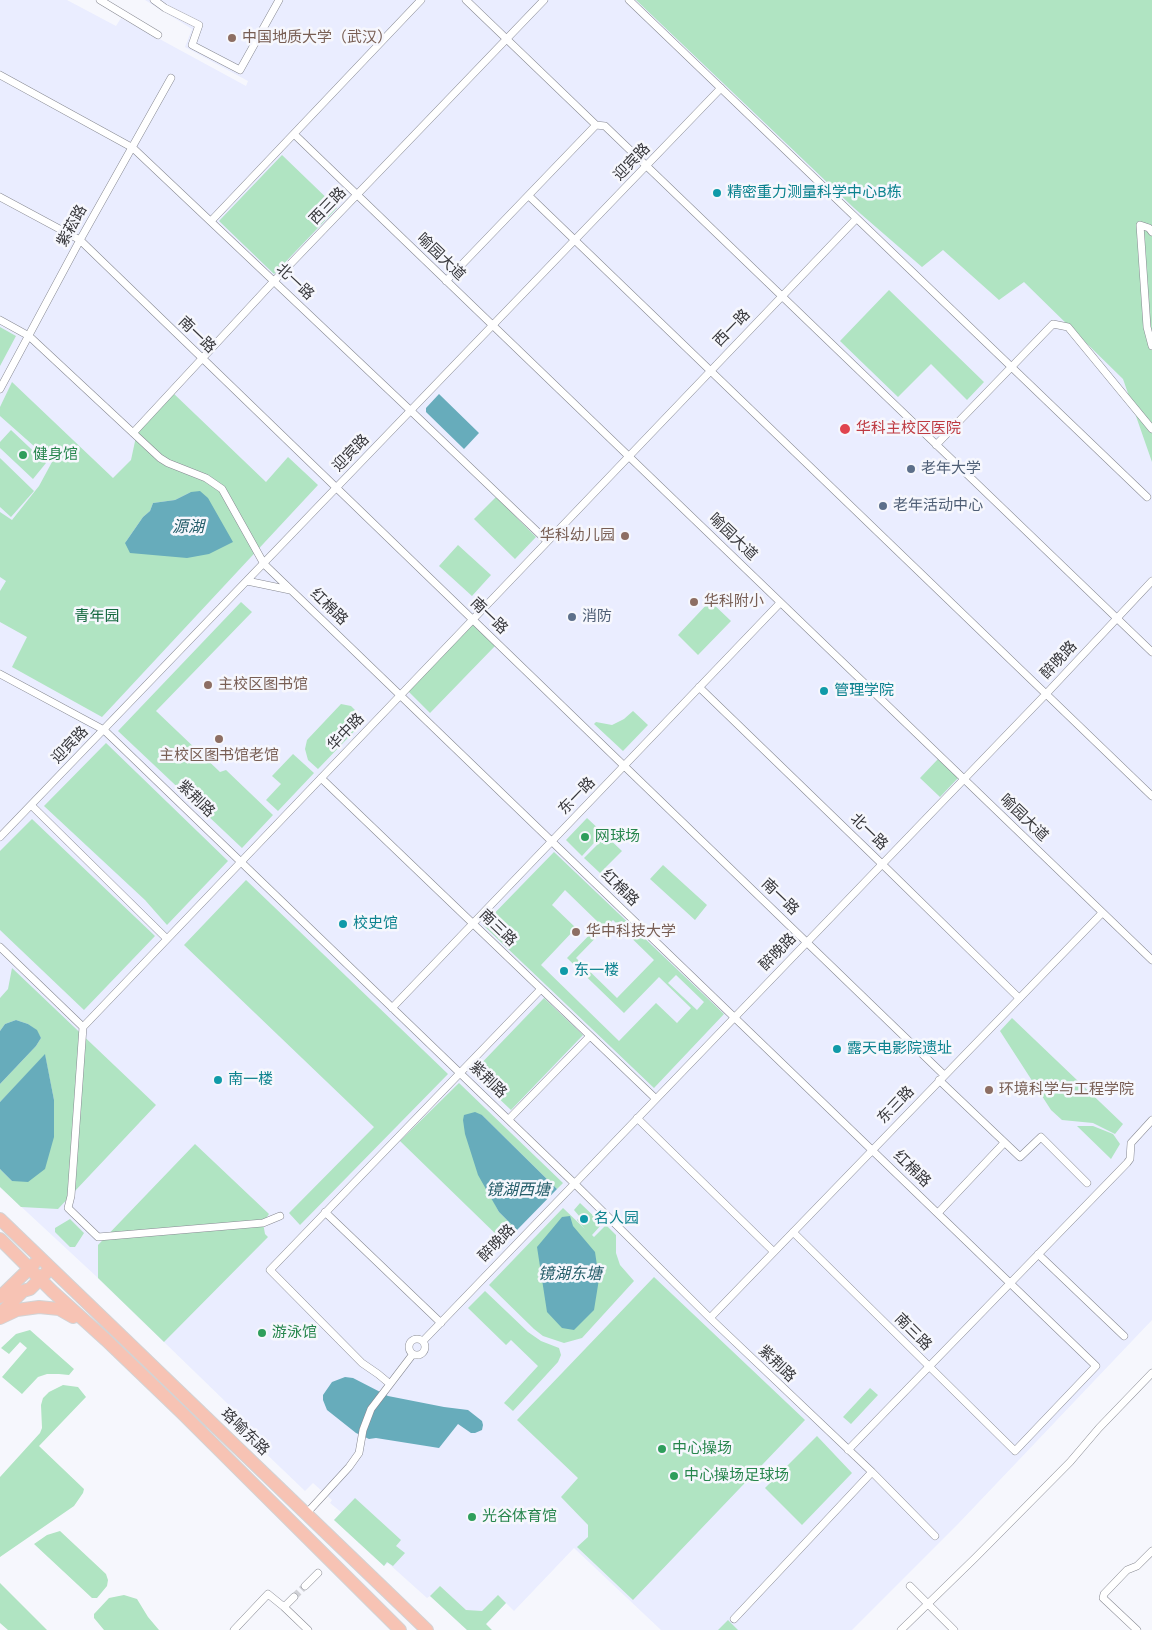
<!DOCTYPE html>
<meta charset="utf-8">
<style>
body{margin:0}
canvas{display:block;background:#f6f7fd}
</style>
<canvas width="1152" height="1630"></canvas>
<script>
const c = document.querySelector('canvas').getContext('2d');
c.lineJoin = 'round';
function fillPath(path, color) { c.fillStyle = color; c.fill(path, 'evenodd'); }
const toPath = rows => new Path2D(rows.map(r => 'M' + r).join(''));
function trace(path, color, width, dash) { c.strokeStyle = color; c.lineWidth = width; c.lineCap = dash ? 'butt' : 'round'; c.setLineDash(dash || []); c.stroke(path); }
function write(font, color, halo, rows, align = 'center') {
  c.font = font + ' "Work Sans","Noto Sans SC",sans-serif'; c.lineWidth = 5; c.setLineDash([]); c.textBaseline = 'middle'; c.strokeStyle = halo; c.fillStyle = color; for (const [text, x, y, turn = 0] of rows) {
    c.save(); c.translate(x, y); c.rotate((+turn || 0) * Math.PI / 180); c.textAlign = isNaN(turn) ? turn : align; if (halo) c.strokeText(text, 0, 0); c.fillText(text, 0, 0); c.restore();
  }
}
const built = toPath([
 [0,0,67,0,116,26,121,18,246,86,248,81,185,47,192,29,145,0,1013,0,1152,158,1152,1320,958,1524,852,1630,661,1630,574,1548,514,1611,506,1603,481,1630,467,1630,430,1596,427,1598,388,1563,384,1566,334,1520,341,1512,330,1503,332,1500,313,1483,305,1491,257,1445,263,1438,98,1278,0,1187]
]);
const green = toPath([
 [636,0,1152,0,1152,462,1123,379,1024,282,999,300,943,250,922,267,854,208],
 [282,155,337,208,274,274,219,221],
 [889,290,984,382,967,400,931,364,898,397,840,341],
 [0,327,16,336,0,366],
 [12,382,113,478,131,460,137,432,172,392,266,482,288,457,318,485,102,717,12,667,27,637,0,622,0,591,6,581,0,577,0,512,12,520,39,486,52,462,0,416,0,407],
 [191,492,125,543,143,517,150,511,153,503,175,500],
 [11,430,46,463,33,479,0,448,0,442],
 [0,458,34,491,11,517,0,507],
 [496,497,536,537,515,559,474,519],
 [458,545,491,575,472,596,439,566],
 [710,601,731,621,698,655,678,635],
 [241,602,252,612,156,711,220,772,226,770,273,815,242,848,118,731],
 [472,624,495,646,430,713,408,691],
 [341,704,351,706,365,720,318,769,308,760,305,749,307,740],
 [633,711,648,725,623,751,594,724,596,722,612,725,624,719],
 [106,743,228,861,167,925,145,900,44,806],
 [293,754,314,773,278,811,266,800,281,784,272,776],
 [938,759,958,778,940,797,920,778],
 [587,818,603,833,582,856,566,840],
 [32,819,155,936,84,1010,0,930,0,851],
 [606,836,622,851,600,873,584,858],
 [554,852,724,1014,654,1088,483,925],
 [565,890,600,924,567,958,624,1013,659,977,691,1008,677,1023,656,1003,619,1041,541,965,576,928,552,905],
 [613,920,654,960,617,998,576,958],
 [676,975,704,1002,697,1010,668,983],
 [663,865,707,905,695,920,650,879],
 [246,880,448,1074,300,1225,289,1213,374,1127,184,945],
 [12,968,156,1105,58,1209,21,1207,0,1187,0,1169,12,1181,54,1100,45,1055,0,1102,0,1084,36,1046,41,1038,36,1030,28,1024,16,1020,5,1024,0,1031,0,998,8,989],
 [544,998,583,1035,511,1110,472,1073],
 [1012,1018,1123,1124,1115,1134,1093,1123,1062,1120,1051,1110,1000,1031],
 [459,1083,563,1183,557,1189,482,1115,492,1198,499,1212,517,1230,504,1242,400,1141],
 [1077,1126,1093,1126,1113,1134,1120,1144,1111,1159],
 [195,1144,269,1214,263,1223,265,1234,268,1237,164,1342,98,1278,98,1245],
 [580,1203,602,1224,592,1235,594,1237,606,1225,616,1235,616,1253,620,1265,634,1281,582,1338,564,1343,543,1336,534,1329,489,1285,563,1208,585,1229,577,1220,580,1217,574,1210],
 [70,1219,84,1233,75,1247,70,1247,55,1232,55,1228],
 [654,1277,805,1420,633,1600,577,1547,588,1537,588,1525,561,1497,578,1478,517,1420],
 [485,1291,528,1332,541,1341,559,1348,561,1355,558,1362,513,1411,504,1403,538,1366,511,1340,506,1345,468,1308],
 [30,1330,74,1369,69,1375,59,1374,47,1374,38,1377,22,1394,2,1377,27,1348,20,1342,9,1354,1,1348,16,1334],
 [63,1385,78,1387,86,1397,39,1446,84,1489,83,1493,74,1506,0,1557,0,1477,40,1433,42,1428,41,1405,43,1398,49,1392],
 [870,1388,878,1395,851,1424,843,1417],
 [817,1436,852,1473,802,1525,765,1488],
 [355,1498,401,1540,396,1546,405,1553,393,1566,387,1562,384,1566,334,1520],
 [60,1531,106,1574,108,1580,107,1586,97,1598,92,1598,34,1544,47,1535],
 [0,1583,47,1630,8,1630,0,1623],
 [440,1586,466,1610,482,1611,498,1595,506,1603,486,1624,492,1630,467,1630,430,1596],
 [124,1595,137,1599,148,1617,159,1630,104,1630,94,1618,94,1614,109,1598],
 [728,1620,738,1630,718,1630]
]);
const water = toPath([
 [439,394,479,433,464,449,426,412,426,408],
 [200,491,208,498,233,542,209,554,187,558,130,553,125,543,143,517,150,511,153,503,175,500,191,492],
 [16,1020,28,1024,37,1030,41,1038,36,1046,0,1084,0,1031,5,1024],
 [45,1054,54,1100,54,1137,45,1169,28,1182,12,1181,0,1169,0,1102],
 [475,1112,482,1115,557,1189,517,1230,499,1212,478,1175,465,1134,463,1120,464,1115],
 [570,1216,573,1226,595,1252,599,1279,594,1310,574,1330,562,1328,547,1312,537,1247,562,1217],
 [345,1377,353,1378,388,1396,444,1407,468,1410,482,1421,483,1425,482,1430,475,1433,471,1433,458,1424,439,1448,376,1438,369,1439,356,1433,327,1410,323,1400,323,1395,332,1382]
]);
const streetTunnel = toPath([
 [294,1597,305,1586]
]);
const street = toPath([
 [100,0,158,35],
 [154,0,165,8,199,25,192,45,240,70,279,0],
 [466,0,596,125,605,126,1152,652],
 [629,0,1147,497],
 [0,75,133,148,411,411,547,541],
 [294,134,1152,960],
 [529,196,1152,796],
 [0,197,80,240,944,1075],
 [211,221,421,0],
 [1152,232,1149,228,1140,225,1147,327,1152,346],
 [446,281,596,125],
 [0,320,29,336,160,458,168,463,206,478,222,489,264,564,1096,1366,1015,1451,793,1232],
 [0,389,80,240,171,78],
 [133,433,274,281,544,0],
 [936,445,1053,324,1068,327,1152,429],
 [247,581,290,590],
 [0,674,104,730,574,1183,710,1318,872,1472,935,1536],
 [699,687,882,864,1019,998],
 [321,778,656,1099],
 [31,805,167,939],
 [0,837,721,88],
 [0,947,83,1027],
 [392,1008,780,603],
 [83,1027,856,219],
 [83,1027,71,1196,68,1208,98,1237,263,1223,280,1216],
 [939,1080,1020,1157,1041,1137,1087,1183],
 [637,1118,774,1252],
 [509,1119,590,1036],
 [325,1212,441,1323],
 [938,1213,1004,1143],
 [1038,1254,1124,1336],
 [710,1318,1102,913],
 '409 1347a8 8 0 1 1 16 0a8 8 0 1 1-16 0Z',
 [423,1341,1046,694,1152,581],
 [390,1384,378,1374,362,1363,270,1270,541,989],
 [848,1450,1127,1163,1130,1159,1131,1143,1152,1120],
 [306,1514,349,1467,359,1453,363,1430,371,1409,413,1354],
 [305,1586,318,1573],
 [910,1586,954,1630],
 [294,1597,284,1607,308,1630],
 [734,1619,872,1472],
 [234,1630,268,1594,284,1607],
 [901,1630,975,1558,1070,1462,1099,1428,1152,1373],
 [1137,1630,1103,1598,1104,1594,1127,1570,1137,1566,1152,1551]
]);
const highway = toPath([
 [0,1219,427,1630],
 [0,1239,52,1291,106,1340,182,1413,400,1630],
 [0,1297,34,1264],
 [0,1314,23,1291,30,1289,46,1273],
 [0,1318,17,1310,39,1307,59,1309,73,1317]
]);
const markers = [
 [232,38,5,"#8d6e63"],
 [717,193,5,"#0f9aa8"],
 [845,429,6,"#e0444e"],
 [23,455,5,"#2e9e5b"],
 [911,469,5,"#5c6f8a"],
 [883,506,5,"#5c6f8a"],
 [625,536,5,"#8d6e63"],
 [694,602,5,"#8d6e63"],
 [572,617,5,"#5c6f8a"],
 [208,685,5,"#8d6e63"],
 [824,691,5,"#0f9aa8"],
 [219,739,5,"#8d6e63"],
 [585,837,5,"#2e9e5b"],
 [343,924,5,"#0f9aa8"],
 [576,932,5,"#8d6e63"],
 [564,971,5,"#0f9aa8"],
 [837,1049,5,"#0f9aa8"],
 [218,1080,5,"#0f9aa8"],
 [989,1090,5,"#8d6e63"],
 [584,1219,5,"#0f9aa8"],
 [262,1333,5,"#2e9e5b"],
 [662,1449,5,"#2e9e5b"],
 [674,1476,5,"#2e9e5b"],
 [472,1517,5,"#2e9e5b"]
];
const educationNames = [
 ["中国地质大学（武汉）",242,38],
 ["华科幼儿园",615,536,"right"],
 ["华科附小",704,602],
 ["主校区图书馆",218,685],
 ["主校区图书馆老馆",219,756,"center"],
 ["华中科技大学",586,932],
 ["环境科学与工程学院",999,1090]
];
const streetNames = [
 ["迎宾路",632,162,-46],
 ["西三路",328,206,-46],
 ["紫菘路",72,226,-61],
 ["喻园大道",441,257,44],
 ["北一路",295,282,43],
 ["西一路",732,328,-46],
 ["南一路",197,335,44],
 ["迎宾路",351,453,-46],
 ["喻园大道",733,537,44],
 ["红棉路",329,607,44],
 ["南一路",489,616,44],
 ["醉晚路",1059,660,-47],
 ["华中路",346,732,-46],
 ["迎宾路",70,745,-46],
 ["东一路",577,796,-46],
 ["紫荆路",196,799,44],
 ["喻园大道",1024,818,44],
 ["北一路",869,832,44],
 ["红棉路",620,888,44],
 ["南一路",780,897,44],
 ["南三路",498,928,44],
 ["醉晚路",778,952,-46],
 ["紫荆路",488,1080,44],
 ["东三路",896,1105,-46],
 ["红棉路",912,1169,44],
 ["醉晚路",497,1243,-46],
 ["南三路",913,1332,45],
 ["紫荆路",777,1364,44],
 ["珞喻东路",245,1432,44]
];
const cultureNames = [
 ["精密重力测量科学中心B栋",727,193],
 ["管理学院",834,691],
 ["校史馆",353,924],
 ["东一楼",574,971],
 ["露天电影院遗址",847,1049],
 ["南一楼",228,1080],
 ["名人园",594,1219]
];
const healthNames = [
 ["华科主校区医院",856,429]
];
const leisureNames = [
 ["健身馆",33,455],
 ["网球场",595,837],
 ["游泳馆",272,1333],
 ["中心操场",672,1449],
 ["中心操场足球场",684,1476],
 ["光谷体育馆",482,1517]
];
const serviceNames = [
 ["老年大学",921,469],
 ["老年活动中心",893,506],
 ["消防",582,617]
];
const parkNames = [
 ["青年园",97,617]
];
const waterNames = [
 ["源湖",188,527],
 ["镜湖西塘",518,1190],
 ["镜湖东塘",570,1274]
];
fillPath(built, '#eaedff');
fillPath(green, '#b0e4c2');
fillPath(water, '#67acbb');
trace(streetTunnel, '#d0d1d6', 7, [7, 3.5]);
trace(street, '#878992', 8);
trace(highway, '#d3d3d4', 14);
trace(street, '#fff', 7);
trace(highway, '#f7c3b4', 12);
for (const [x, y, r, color] of markers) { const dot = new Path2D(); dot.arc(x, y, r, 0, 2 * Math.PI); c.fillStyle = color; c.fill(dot); trace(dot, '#f6f7fd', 2); }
write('15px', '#785e54', '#f6f7fd', educationNames, 'left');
write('15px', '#37373b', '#f6f7fd', streetNames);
write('15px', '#0d838f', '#f6f7fd', cultureNames, 'left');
write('15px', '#be3a42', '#f6f7fd', healthNames, 'left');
write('15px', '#27864d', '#f6f7fd', leisureNames, 'left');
write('15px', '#4e5e75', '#f6f7fd', serviceNames, 'left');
write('15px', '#13683e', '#f6f7fd', parkNames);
write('italic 16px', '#255e6a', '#f6f7fd', waterNames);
</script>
